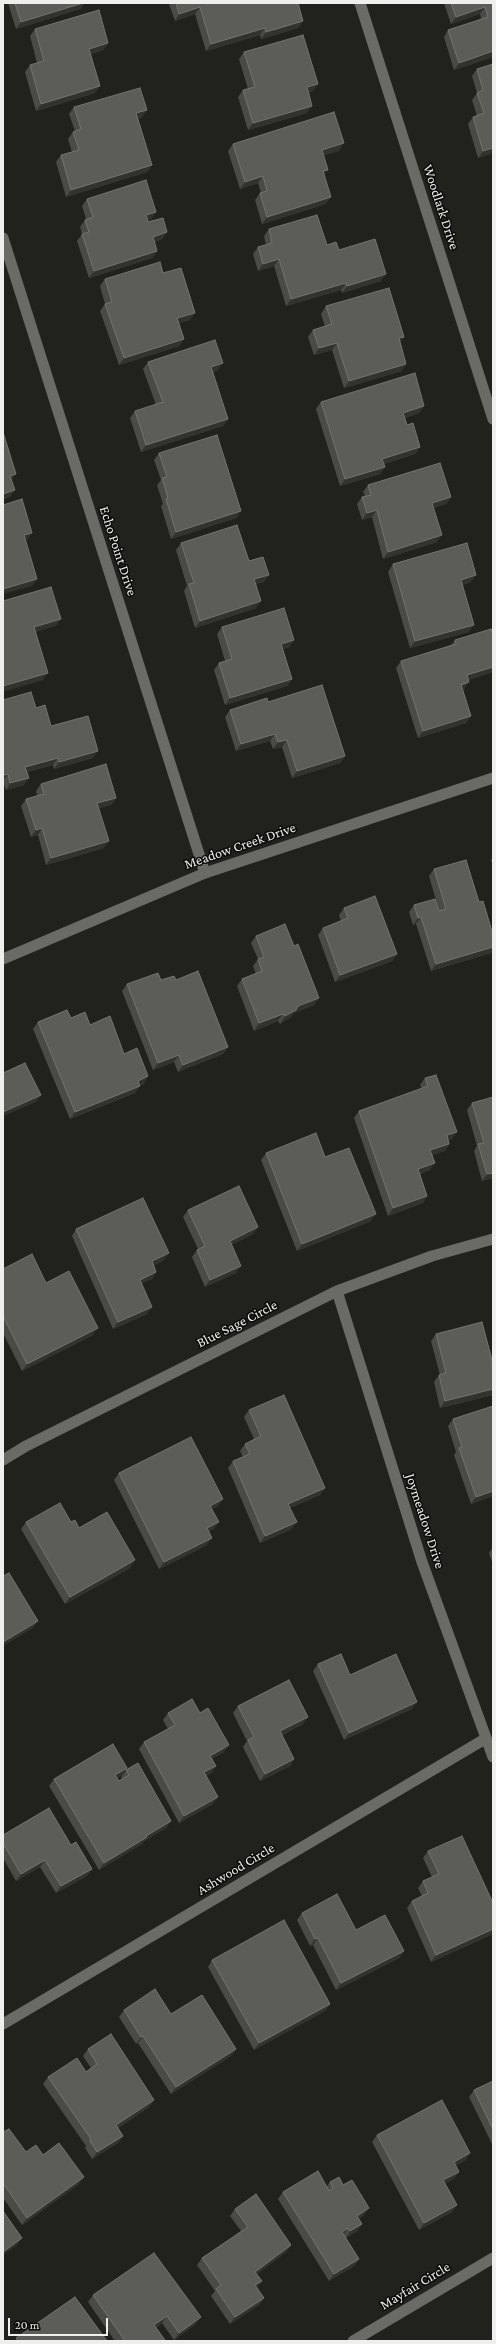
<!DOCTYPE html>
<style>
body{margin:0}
#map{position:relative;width:496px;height:2344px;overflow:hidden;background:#21221e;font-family:"Crimson Pro",serif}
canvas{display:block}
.frame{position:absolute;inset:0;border:4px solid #efefed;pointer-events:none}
.scale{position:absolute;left:8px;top:2318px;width:100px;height:18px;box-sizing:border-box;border:2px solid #efefed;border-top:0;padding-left:5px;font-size:12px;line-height:14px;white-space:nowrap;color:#efefed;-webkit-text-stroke:3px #0b0b09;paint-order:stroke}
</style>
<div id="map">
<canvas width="496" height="2344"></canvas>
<div class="frame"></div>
<div class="scale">20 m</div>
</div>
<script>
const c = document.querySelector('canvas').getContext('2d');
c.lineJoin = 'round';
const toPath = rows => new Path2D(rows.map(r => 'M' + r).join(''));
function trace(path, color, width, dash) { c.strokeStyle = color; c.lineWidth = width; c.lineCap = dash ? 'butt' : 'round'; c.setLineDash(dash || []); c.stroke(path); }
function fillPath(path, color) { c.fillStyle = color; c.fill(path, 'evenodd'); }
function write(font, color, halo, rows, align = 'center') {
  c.font = font + ' "Crimson Pro",serif'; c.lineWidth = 3; c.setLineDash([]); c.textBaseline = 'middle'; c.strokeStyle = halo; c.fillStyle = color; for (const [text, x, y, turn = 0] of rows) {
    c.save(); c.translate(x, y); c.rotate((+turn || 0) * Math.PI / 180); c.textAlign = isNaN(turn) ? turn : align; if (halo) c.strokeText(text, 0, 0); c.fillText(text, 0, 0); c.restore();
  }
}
const minor = toPath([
 [360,3,493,419],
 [3,238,205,873],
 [337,1291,422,1562,493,1757],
 [3,1460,26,1446,337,1291,432,1256,493,1239],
 [3,2024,485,1739],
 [353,2341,493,2258]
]);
const tertiary = toPath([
 [3,959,205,873,493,778]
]);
const wall = toPath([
 [8,3,85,3,80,9,16,29],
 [170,3,298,3,303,21,298,28,261,39,260,35,206,51,195,14,175,21,169,4],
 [444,3,493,3,493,57,454,70,444,37,448,30,481,19,480,14,451,24],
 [35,29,108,43,103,50,91,54,95,93,36,111,25,72,30,65,37,63,30,36],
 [244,52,313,91,308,93,307,113,248,130,238,97,243,90,248,89,239,59],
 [493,64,493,153,478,158,468,124,473,117,477,116,472,100,477,93,472,76,477,69],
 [74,107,147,110,142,117,137,119,152,165,147,172,66,197,56,162,61,155,72,152,68,139,73,132,75,131,69,114],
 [233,144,339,151,324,155,324,176,326,204,262,224,255,200,260,193,261,193,258,183,240,189,228,151],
 [87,199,156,212,151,219,148,220,148,222,167,232,162,239,155,242,157,251,152,258,89,278,77,241,82,234,80,227,85,220,86,219,82,206],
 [269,229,327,245,339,250,381,281,342,293,341,290,286,306,274,266,258,271,253,254,258,247,266,245,264,236],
 [163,273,190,320,179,323,184,339,179,346,119,365,100,311,105,304,100,286,105,279],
 [326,306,404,337,400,342,402,371,344,388,332,350,314,355,308,337,313,330,325,326,321,314],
 [148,362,218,370,213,372,228,419,223,426,141,452,130,418,135,411,156,405,143,369],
 [321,402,424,406,419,413,405,418,407,425,420,447,415,454,384,464,385,467,380,474,340,486,316,409],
 [159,453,241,511,236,518,171,539,161,506,163,504,157,485,161,480,154,460],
 [368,485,451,497,446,504,433,508,437,542,383,559,372,517,362,520,357,504,362,497,365,496,363,492],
 [181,543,249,561,264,582,256,584,256,608,195,628,184,591,187,586,176,550],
 [393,564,471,582,462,585,469,632,410,648,388,572],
 [222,627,294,640,289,647,283,649,292,679,287,686,225,705,214,670,219,663,225,661,217,634],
 [455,640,493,672,468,680,464,689,463,690,471,716,466,723,418,738,396,668,401,661,451,645],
 [3,700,36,708,51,726,93,758,54,769,53,765,27,772,24,785,6,790,3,782],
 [268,702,345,756,340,763,292,778,282,747,273,749,270,741,236,751,225,717,230,710],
 [41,784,116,798,111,805,99,808,104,848,46,865,38,835,31,837,21,806,26,799,37,796,36,791],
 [493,857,493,867,491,860],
 [434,869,479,902,493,935,493,950,491,953,431,971,416,924,413,925,409,912,414,905,439,911,429,876],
 [344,908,397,954,392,961,335,982,318,935,323,928,341,921,339,915],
 [256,936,314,1005,294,1013,291,1017,280,1024,278,1021,254,1031,237,986,242,979,256,974,253,966,258,959,251,943],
 [161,980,176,980,228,1047,223,1054,178,1072,174,1062,153,1070,122,991,127,984],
 [71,1018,90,1025,124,1054,144,1084,140,1085,135,1093,70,1119,33,1029,38,1022],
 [425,1078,452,1139,448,1140,449,1144,445,1151,432,1155,430,1170,420,1174,427,1196,423,1203,388,1216,354,1118,359,1111,422,1089,420,1085],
 [493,1097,493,1178,482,1181,474,1151,477,1146,467,1110,472,1103],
 [266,1153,371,1221,297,1251,261,1160],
 [188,1210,258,1227,253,1234,231,1245,236,1273,205,1287,192,1257,197,1250,198,1249,183,1217],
 [76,1229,164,1260,154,1265,156,1272,152,1279,142,1283,147,1314,113,1329,72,1236],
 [3,1269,46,1283,93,1335,22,1371,3,1333],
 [436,1334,493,1364,493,1395,440,1408,434,1382,439,1375,440,1375,431,1341],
 [493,1406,493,1496,471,1504,454,1455,456,1452,448,1426,453,1419],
 [249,1410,325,1488,320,1495,290,1508,292,1529,260,1543,228,1468,233,1461,243,1457,240,1451,245,1444,254,1439,244,1417],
 [119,1473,218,1506,212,1509,214,1529,209,1531,207,1545,159,1569,114,1480],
 [26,1522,71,1522,79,1528,130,1568,65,1604,21,1529],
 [493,1547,493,1565,489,1553],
 [318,1664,350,1675,412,1709,344,1740,313,1671],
 [238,1706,303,1724,282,1735,294,1759,290,1766,260,1781,243,1747,247,1741,233,1713],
 [168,1713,200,1713,224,1752,212,1759,216,1766,211,1773,206,1776,213,1804,179,1823,139,1749,144,1742,168,1729,163,1720],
 [126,1770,171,1821,166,1828,144,1841,142,1844,99,1870,49,1786,54,1779,122,1775,117,1778,119,1781,122,1779,121,1777],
 [3,1835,71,1845,92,1869,87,1876,56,1893,40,1867,16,1881,3,1858],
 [428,1851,493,1903,493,1934,431,1962,407,1908,412,1901,422,1896,418,1888,423,1881,432,1877,423,1858],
 [302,1913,356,1930,404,1951,399,1958,336,1990,313,1945,310,1946,297,1920],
 [212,1960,330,2004,325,2011,254,2050,208,1967],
 [124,2010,171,2014,236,2049,231,2056,171,2094,138,2043,136,2044,119,2017],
 [88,2049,154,2100,149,2107,118,2128,123,2136,118,2143,92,2159,85,2148,86,2146,43,2084,48,2077,86,2072,91,2068,83,2056],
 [493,2081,493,2146,469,2097,474,2090],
 [3,2132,26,2152,43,2155,79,2184,22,2225,3,2198],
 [377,2135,466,2160,455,2166,454,2179,445,2183,457,2205,452,2212,419,2230,372,2142],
 [330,2182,343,2185,364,2215,358,2219,362,2224,357,2231,346,2238,359,2259,354,2266,329,2281,278,2199,283,2192,327,2186],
 [235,2209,291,2245,286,2252,257,2274,257,2288,264,2298,259,2305,230,2324,211,2296,215,2291,197,2265,202,2258,241,2231,230,2216],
 [93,2295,196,2324,174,2340,162,2323,156,2328,164,2341,115,2341,88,2302]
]);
const shadedWall = toPath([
 [83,3,85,3,80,9,16,29,21,22],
 [200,7,195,14,175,21,179,14],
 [485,7,480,14,451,24,456,17],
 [303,21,298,28,261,39,266,32],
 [265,28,260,35,206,51,211,44],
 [108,43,103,50,84,56,89,49],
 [493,51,493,57,454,70,459,63],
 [318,84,313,91,302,94,307,87],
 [100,86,95,93,36,111,41,104],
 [312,106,307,113,248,130,253,123],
 [147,110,142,117,131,120,136,113],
 [344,143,339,151,318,157,322,150],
 [493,148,493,153,478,158,483,151],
 [152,165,147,172,66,197,71,190],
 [328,170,323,177,323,171],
 [263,176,258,183,240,189,245,182],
 [331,197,326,204,262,224,267,217],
 [156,212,151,219,141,222,146,215],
 [167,232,162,239,148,244,153,237],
 [157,251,152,258,89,278,94,271],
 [279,259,274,266,258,271,263,264],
 [386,274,381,281,342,293,347,286],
 [346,283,341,290,286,306,291,299],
 [195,313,190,320,172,325,177,318],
 [404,337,399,344,399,338],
 [184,339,179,346,119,365,124,358],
 [337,343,332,350,314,355,319,348],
 [223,363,218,370,206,374,211,367],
 [406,364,402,371,344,388,349,381],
 [424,406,419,413,398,420,403,413],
 [228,419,223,426,141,452,146,445],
 [420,447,415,454,377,466,382,459],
 [385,467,380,474,340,486,345,479],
 [16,474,11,481,10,476],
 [15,490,10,497,3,500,3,494],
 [451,497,446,504,427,510,432,503],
 [377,510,372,517,362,520,367,513],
 [241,511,236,518,171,539,176,532],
 [32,533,27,540,20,542,24,535],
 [442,535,437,542,383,559,388,552],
 [269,575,264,582,250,586,254,579],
 [476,575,471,582,456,587,461,580],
 [37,579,32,586,3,594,3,589],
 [261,601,256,608,195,628,200,621],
 [61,619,56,626,29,634,34,627],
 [474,625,469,632,410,648,415,641],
 [294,640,289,647,276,651,281,644],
 [493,667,493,672,462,682,467,675],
 [48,673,43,680,3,692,3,686],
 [292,679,287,686,225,705,230,698],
 [469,682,464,689,456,692,461,685],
 [471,716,466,723,418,738,423,731],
 [275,734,270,741,236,751,241,744],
 [287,740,282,747,273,749,278,742],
 [98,751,93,758,54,769,59,762],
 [345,756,340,763,292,778,297,771],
 [58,758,53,765,20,774,25,767],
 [8,774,3,780,3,776,4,775],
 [29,778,24,785,6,790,10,783],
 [116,798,111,805,92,810,97,803],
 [42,828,38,835,31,837,36,830],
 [109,841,104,848,46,865,51,858],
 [421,917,416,924,413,925,418,918],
 [493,947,493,950,491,953,431,971,436,964],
 [397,954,392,961,335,982,340,975],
 [319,998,314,1005,294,1013,291,1017,280,1024,285,1016,298,1006],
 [283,1014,278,1021,254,1031,259,1023],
 [228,1047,223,1054,178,1072,183,1065],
 [179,1055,174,1062,153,1070,158,1063],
 [148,1076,144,1084,133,1088,138,1081],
 [140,1086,135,1093,70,1119,75,1112],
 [41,1095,36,1102,3,1116,3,1112],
 [457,1132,452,1139,442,1143,447,1135],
 [449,1144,445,1151,425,1157,430,1150],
 [435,1163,430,1170,413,1176,418,1169],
 [493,1173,493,1178,482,1181,487,1174],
 [427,1196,423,1203,388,1216,393,1208],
 [376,1214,371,1221,297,1251,302,1244],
 [258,1227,253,1234,225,1248,230,1241],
 [169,1253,164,1260,147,1268,152,1261],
 [241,1266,236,1273,205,1287,210,1280],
 [156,1272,152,1279,135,1287,140,1280],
 [152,1307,147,1314,113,1329,118,1322],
 [98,1328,93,1335,22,1371,27,1364],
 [493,1389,493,1395,440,1408,445,1401],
 [325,1488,320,1495,283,1511,288,1504],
 [493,1491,493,1496,471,1504,476,1497],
 [223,1499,218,1506,205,1513,210,1506],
 [219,1522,214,1529,202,1535,207,1528],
 [297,1522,292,1529,260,1543,265,1536],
 [212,1538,207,1545,159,1569,164,1562],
 [135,1560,130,1568,65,1604,70,1597],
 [38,1621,33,1628,3,1646,3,1642],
 [417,1702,412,1709,344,1740,349,1733],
 [308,1717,303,1724,275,1738,280,1731],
 [229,1745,224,1752,205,1763,210,1756],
 [294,1759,290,1766,260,1781,265,1774],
 [216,1766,211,1773,199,1779,204,1772],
 [127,1768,122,1775,110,1782,115,1775],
 [218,1797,213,1804,179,1823,184,1816],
 [171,1821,166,1828,144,1841,142,1844,99,1870,104,1863,146,1836],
 [45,1860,40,1867,16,1881,21,1874],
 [92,1869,87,1876,56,1893,61,1886],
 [493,1929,493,1934,431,1962,436,1955],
 [318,1938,313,1945,310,1946,315,1939],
 [404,1951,399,1958,336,1990,341,1983],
 [330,2004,325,2011,254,2050,259,2043],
 [143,2036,138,2043,136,2044,141,2037],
 [236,2049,231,2056,171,2094,176,2087],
 [154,2100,149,2107,111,2132,116,2125],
 [123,2136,118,2143,92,2159,97,2152],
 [470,2153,466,2160,449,2169,454,2162],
 [459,2172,454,2179,438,2187,443,2180],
 [84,2177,79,2184,22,2225,27,2218],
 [457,2205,452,2212,419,2230,424,2223],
 [369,2208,364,2215,352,2223,357,2216],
 [362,2224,357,2231,346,2238,350,2231],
 [348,2228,343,2235,342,2232],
 [22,2238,17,2245,3,2255,3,2252],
 [291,2245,286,2252,251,2279,255,2272],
 [359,2259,354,2266,329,2281,334,2274],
 [262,2281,257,2288,255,2285],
 [264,2298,259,2305,230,2324,235,2317],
 [167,2316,162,2323,149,2332,154,2325],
 [201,2317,196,2324,174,2340,179,2333]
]);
const building = toPath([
 [15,3,83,3,21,22,15,3],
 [176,3,298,3,303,21,266,32,265,28,211,44,200,7,179,14,176,3],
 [451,3,493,3,493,51,459,63,448,30,488,17,485,7,456,17,451,3],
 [99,10,108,43,89,49,100,86,41,104,30,65,44,61,35,29,99,10],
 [303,35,318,84,307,87,312,106,253,123,243,90,255,87,244,52,303,35],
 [493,64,493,148,483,151,473,117,484,113,477,93,483,90,477,69,493,64],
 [140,88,147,110,136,113,152,165,71,190,61,155,79,150,73,132,81,129,74,107,140,88],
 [334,112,344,143,322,150,328,170,323,171,331,197,267,217,260,193,267,191,263,176,245,182,233,144,334,112],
 [146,180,156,212,146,215,148,222,163,218,167,232,153,237,157,251,94,271,82,234,89,232,85,220,93,217,87,199,146,180],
 [317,215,327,245,336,242,339,250,375,239,386,274,347,286,346,283,291,299,279,259,263,264,258,247,272,243,269,229,317,215],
 [160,262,163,273,181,268,195,313,177,318,184,339,124,358,105,304,112,302,105,279,160,262],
 [389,288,404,337,399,338,406,364,349,381,337,343,319,348,313,330,332,324,326,306,389,288],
 [215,340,223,363,211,367,228,419,146,445,135,411,163,402,148,362,215,340],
 [415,373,424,406,403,413,407,425,413,423,420,447,382,459,385,467,345,479,321,402,415,373],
 [3,432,16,474,10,476,15,490,3,494,3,432],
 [217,435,241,511,176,532,166,499,168,498,162,478,167,477,159,453,217,435],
 [440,463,451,497,432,503,442,535,388,552,377,510,367,513,362,497,371,495,368,485,440,463],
 [22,499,32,533,24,535,37,579,3,589,3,505,22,499],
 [237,525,249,561,263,557,269,575,254,579,261,601,200,621,189,584,194,583,181,543,237,525],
 [467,543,476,575,461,580,474,625,415,641,393,564,467,543],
 [51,587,61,619,34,627,48,673,3,686,3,601,51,587],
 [284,608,294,640,281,644,292,679,230,698,219,663,232,659,222,627,284,608],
 [491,629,493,634,493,667,467,675,469,682,461,685,471,716,423,731,401,661,456,644,455,640,491,629],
 [322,685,345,756,297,771,287,740,278,742,275,734,241,744,230,710,267,698,268,702,322,685],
 [31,692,36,708,45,705,51,726,88,716,98,751,59,762,58,758,25,767,29,778,10,783,8,774,4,775,3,772,3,700,31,692],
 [106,764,116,798,97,803,109,841,51,858,42,828,36,830,26,799,44,794,41,784,106,764],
 [466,860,479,902,483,901,493,935,493,947,436,964,421,917,418,918,414,905,435,899,439,911,446,909,434,869,466,860],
 [375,896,397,954,340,975,323,928,348,918,344,908,375,896],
 [285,924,294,946,298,944,319,998,298,1006,296,1010,285,1016,283,1014,259,1023,242,979,262,971,258,959,264,957,256,936,285,924],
 [198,971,228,1047,183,1065,179,1055,158,1063,127,984,158,973,161,980,174,976,176,980,198,971],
 [67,1010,71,1018,85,1012,90,1025,110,1016,124,1054,137,1048,148,1076,138,1081,140,1086,75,1112,38,1022,67,1010],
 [25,1063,41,1095,3,1112,3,1073,25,1063],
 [436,1075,457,1132,447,1135,449,1144,430,1150,435,1163,418,1169,427,1196,393,1208,359,1111,428,1086,425,1078,436,1075],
 [493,1097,493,1173,487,1174,478,1144,484,1143,472,1103,493,1097],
 [316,1133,325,1157,349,1148,376,1214,302,1244,266,1153,316,1133],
 [239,1186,258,1227,230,1241,241,1266,210,1280,197,1250,205,1246,188,1210,239,1186],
 [143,1198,169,1253,152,1261,156,1272,140,1280,152,1307,118,1322,76,1229,143,1198],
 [32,1254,46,1283,69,1271,98,1328,27,1364,3,1316,3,1269,32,1254],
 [482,1322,493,1364,493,1389,445,1401,439,1375,446,1373,436,1334,482,1322],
 [284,1395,325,1488,288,1504,297,1522,265,1536,233,1461,250,1454,245,1444,261,1436,249,1410,284,1395],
 [493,1406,493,1491,476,1497,459,1448,462,1447,453,1419,493,1406],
 [191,1437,223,1499,210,1506,219,1522,207,1528,212,1538,164,1562,119,1473,191,1437],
 [60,1503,71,1522,75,1520,79,1528,107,1512,135,1560,70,1597,26,1522,60,1503],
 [9,1573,38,1621,3,1642,3,1576,9,1573],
 [341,1654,350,1675,396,1654,417,1702,349,1733,318,1664,341,1654],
 [289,1680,308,1717,280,1731,294,1759,265,1774,248,1740,254,1737,238,1706,289,1680],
 [192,1699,200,1713,208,1708,229,1745,210,1756,216,1766,204,1772,218,1797,184,1816,144,1742,175,1725,168,1713,192,1699],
 [113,1744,127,1768,115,1775,119,1781,129,1775,126,1770,138,1763,171,1821,146,1836,147,1837,104,1863,54,1779,113,1744],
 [49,1808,71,1845,76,1842,92,1869,61,1886,45,1860,21,1874,3,1843,3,1835,49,1808],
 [462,1836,493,1903,493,1929,436,1955,412,1901,428,1893,423,1881,439,1874,428,1851,462,1836],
 [337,1894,356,1930,385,1915,404,1951,341,1983,318,1938,315,1939,302,1913,337,1894],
 [284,1920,330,2004,259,2043,212,1960,284,1920],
 [155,1989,171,2014,202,1995,236,2049,176,2087,143,2036,141,2037,124,2010,155,1989],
 [111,2034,154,2100,116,2125,123,2136,97,2152,90,2141,91,2139,48,2077,77,2058,86,2072,97,2064,88,2049,111,2034],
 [493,2081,493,2129,474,2090,493,2081],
 [442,2100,470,2153,454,2162,459,2172,443,2180,457,2205,424,2223,377,2135,442,2100],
 [9,2129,26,2152,36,2145,43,2155,59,2143,84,2177,27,2218,3,2183,3,2132,9,2129],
 [318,2171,329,2191,333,2188,330,2182,339,2177,343,2185,352,2180,369,2208,357,2216,362,2224,350,2231,348,2228,342,2232,359,2259,334,2274,283,2192,318,2171],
 [256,2194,291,2245,255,2272,262,2281,255,2285,264,2298,235,2317,216,2289,221,2285,202,2258,248,2227,235,2209,256,2194],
 [3,2211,22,2238,3,2252,3,2211],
 [154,2253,201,2317,179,2333,167,2316,154,2325,165,2340,164,2341,125,2341,93,2295,154,2253],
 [75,2297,107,2341,18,2341,16,2338,75,2297]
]);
const streetNames = [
 ["Woodlark Drive",441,207,72],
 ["Echo Point Drive",118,551,72],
 ["Meadow Creek Drive",240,846,-19],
 ["Blue Sage Circle",237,1324,-27],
 ["Joymeadow Drive",425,1521,72],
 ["Ashwood Circle",236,1869,-31],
 ["Mayfair Circle",415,2286,-31]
];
trace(minor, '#6a6b67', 11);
trace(tertiary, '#6a6b67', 11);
fillPath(wall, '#4a4b47');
fillPath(shadedWall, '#32332f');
fillPath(building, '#5c5d59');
trace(building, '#737470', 1);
write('14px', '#efefed', '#0b0b09', streetNames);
</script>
